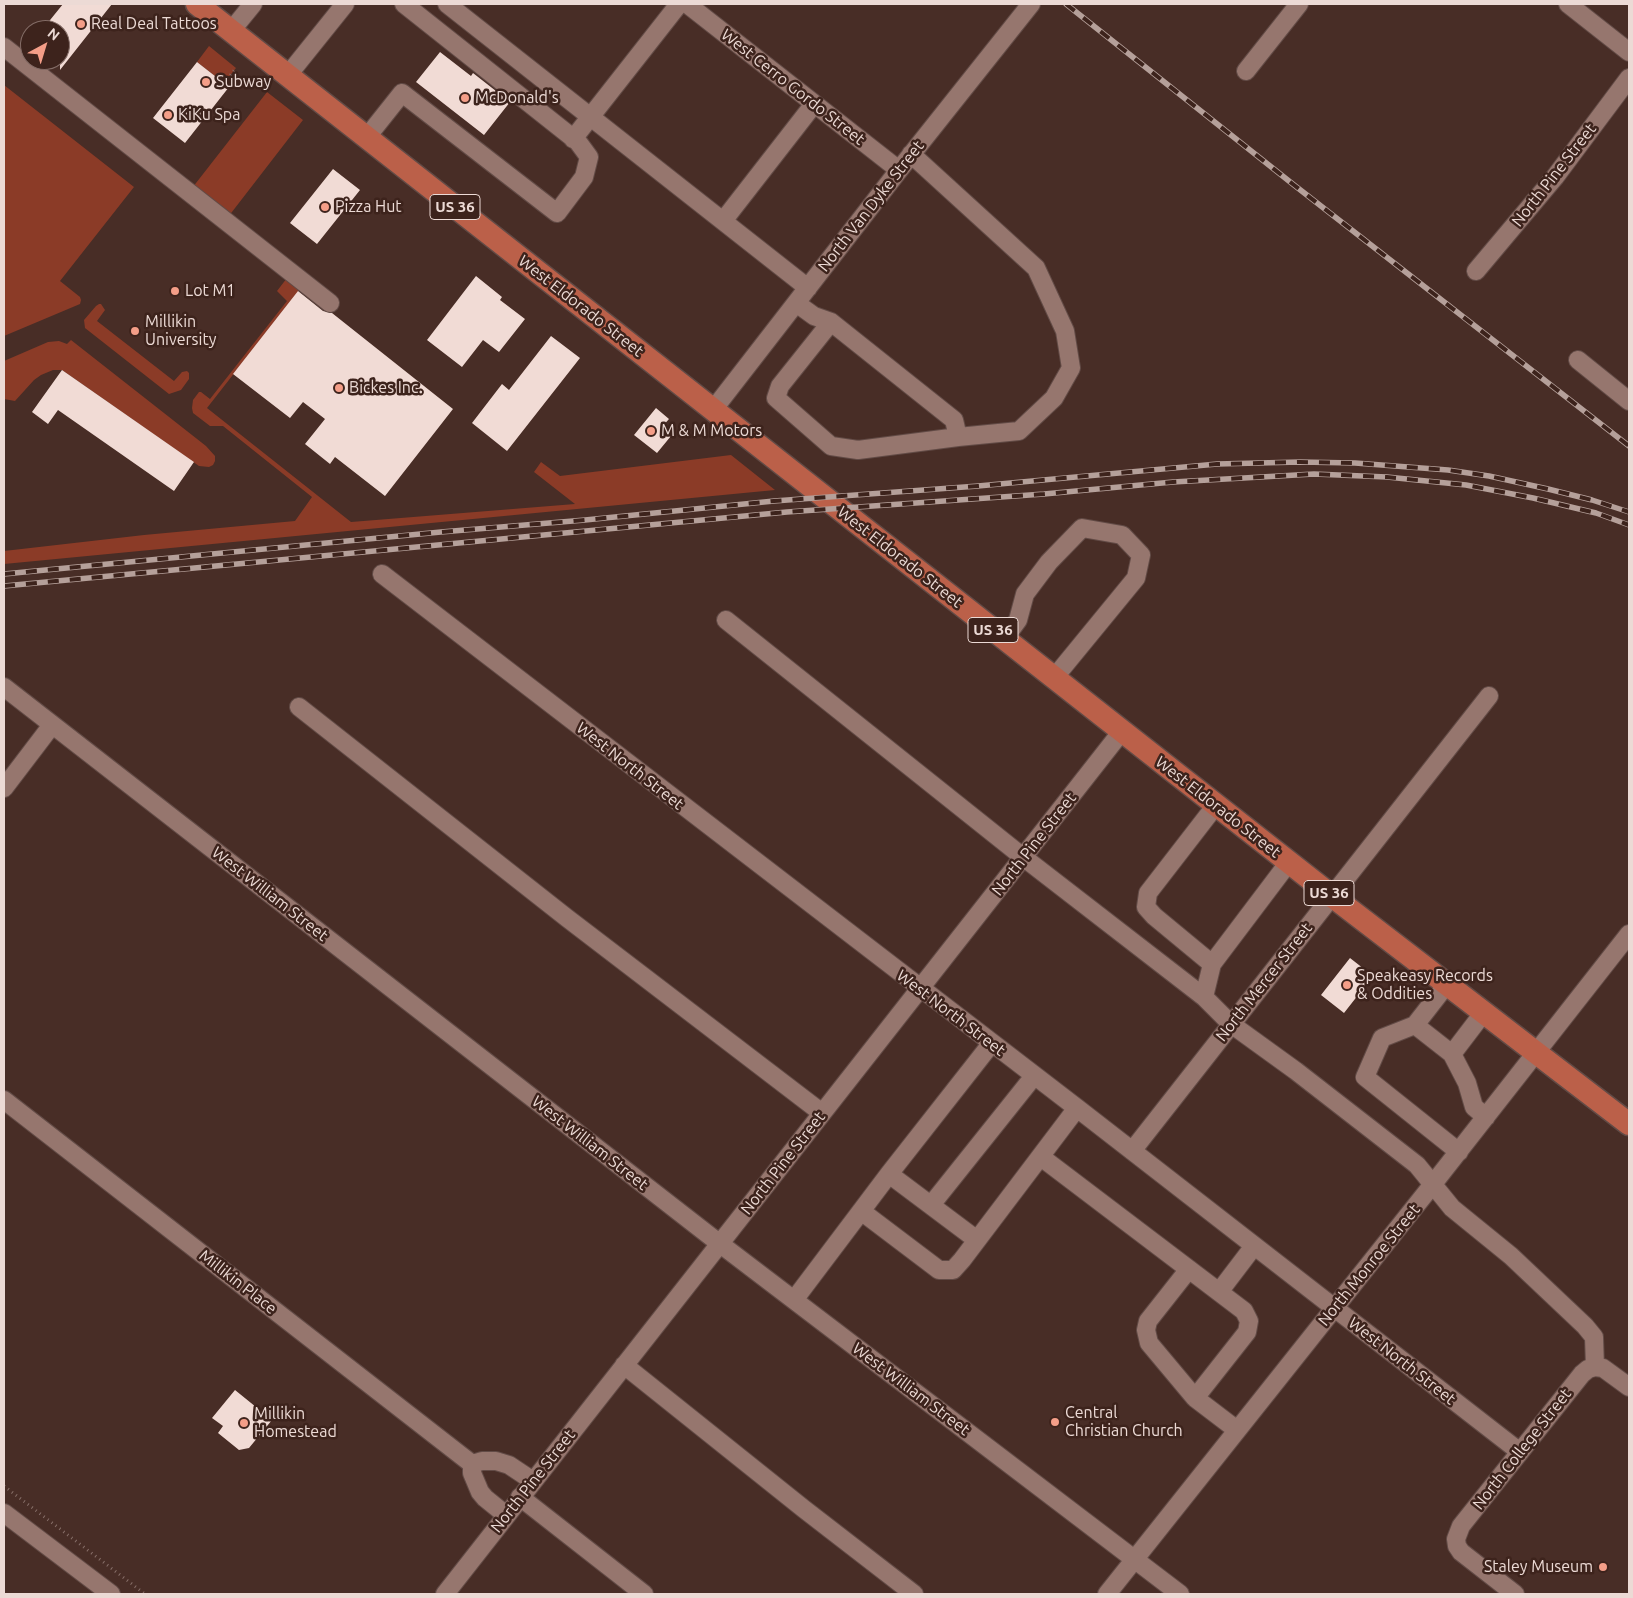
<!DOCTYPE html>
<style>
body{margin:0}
#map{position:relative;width:1633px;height:1598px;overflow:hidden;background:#482d26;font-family:Ubuntu,sans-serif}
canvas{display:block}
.frame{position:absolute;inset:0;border:5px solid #ecdad5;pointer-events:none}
.north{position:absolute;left:20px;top:20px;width:50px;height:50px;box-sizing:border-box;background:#3d231c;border:1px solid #836c66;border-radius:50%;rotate:39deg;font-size:14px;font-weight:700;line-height:20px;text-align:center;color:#ecdad5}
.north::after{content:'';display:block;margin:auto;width:18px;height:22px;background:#f49e88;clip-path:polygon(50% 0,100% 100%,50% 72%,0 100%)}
</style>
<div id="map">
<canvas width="1633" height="1598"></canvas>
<div class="frame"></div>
<div class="north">N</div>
</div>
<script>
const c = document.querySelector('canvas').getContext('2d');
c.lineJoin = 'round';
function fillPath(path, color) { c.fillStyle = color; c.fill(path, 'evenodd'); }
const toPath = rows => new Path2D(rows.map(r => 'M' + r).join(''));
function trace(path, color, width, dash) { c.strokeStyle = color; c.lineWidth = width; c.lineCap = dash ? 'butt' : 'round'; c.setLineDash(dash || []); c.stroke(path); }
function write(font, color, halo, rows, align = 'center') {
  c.font = font + ' Ubuntu,sans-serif'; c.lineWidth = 5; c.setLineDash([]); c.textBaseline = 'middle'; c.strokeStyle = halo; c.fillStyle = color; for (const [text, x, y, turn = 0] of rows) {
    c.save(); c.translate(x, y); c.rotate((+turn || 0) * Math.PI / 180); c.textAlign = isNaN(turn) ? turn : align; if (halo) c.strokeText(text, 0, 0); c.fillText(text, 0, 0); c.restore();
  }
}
const green = toPath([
 [209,46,236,68,224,83,197,62],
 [4,85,134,187,60,281,80,297,81,300,80,304,4,336],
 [267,92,303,120,225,221,189,192],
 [287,278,300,289,207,408,351,522,575,504,534,472,541,462,560,476,731,455,775,490,4,564,4,551,144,535,295,521,312,497,223,426,210,426,193,413,192,408,193,400,199,392,201,392,210,399,287,301,277,291],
 [99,304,101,304,105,310,97,321,174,381,182,372,187,371,189,373,189,379,181,390,169,394,85,328,84,320,96,306],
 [71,340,206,446,215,456,215,461,213,465,209,467,199,466,62,370,53,370,41,375,34,380,15,401,4,399,4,361,48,342,59,341,67,344]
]);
const building = toPath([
 [63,4,112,4,60,70,60,30,42,30],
 [440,52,471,76,473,73,510,102,484,135,416,82],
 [197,62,229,87,185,143,153,118],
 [333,169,360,190,317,244,290,223],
 [476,276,502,297,500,300,525,319,499,352,483,340,462,367,427,340],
 [298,291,323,311,332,313,453,409,385,496,335,457,330,464,305,444,325,419,303,402,290,418,233,374],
 [551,336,580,358,507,451,472,423,502,384,509,390],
 [62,370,194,462,174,491,58,410,48,424,32,412],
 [656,408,669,419,661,428,671,436,657,453,634,435],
 [1350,958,1373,976,1344,1013,1321,995],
 [235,1390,272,1420,249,1448,239,1450,218,1433,223,1426,212,1418]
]);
const path = toPath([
 [224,83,236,68],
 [4,1486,145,1594]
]);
const minor = toPath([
 [447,4,808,288],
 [687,4,899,170],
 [1568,4,1629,52],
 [231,31,253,4],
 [4,47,330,303],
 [1246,71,1299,4],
 [288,75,345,4],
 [367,137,402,93,557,213,584,177,589,157,578,142,404,4],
 [573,139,679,4],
 [911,154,1036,268,1065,331,1071,368,1054,398,1019,431,958,437],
 [723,221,814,104],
 [1476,271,1555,177,1629,78],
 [796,303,814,316,831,322,954,420,958,437,858,450,831,446,776,398,780,386,831,322],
 [1578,360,1629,401],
 [713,410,899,170,1031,4],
 [382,574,1077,1108,1520,1452],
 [726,620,1023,857,1204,997],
 [1004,639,1018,620,1025,594,1049,562,1082,528,1122,535,1141,555,1136,578,1054,678],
 [4,687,719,1243,1180,1594],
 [299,707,567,918,822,1113],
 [4,788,52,725],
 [1216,805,1148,893,1146,907,1154,916,1212,964,1204,997,1231,1024,1296,1071,1417,1165,1452,1208,1511,1256,1585,1326,1594,1337,1595,1367],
 [1212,964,1289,862],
 [1447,984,1415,1025,1452,1054,1484,1012],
 [1415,1025,1382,1038,1365,1077,1459,1152],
 [1452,1054,1467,1083,1474,1107,1486,1117],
 [4,1100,472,1464],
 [1132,1151,1489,696],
 [1041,1157,1244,1311,1249,1321,1247,1332,1195,1398,1237,1430],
 [889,1174,977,1240],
 [931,1205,1034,1076],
 [861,1211,939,1270,953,1270,962,1260,1077,1108],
 [1189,1269,1148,1321,1146,1330,1149,1343,1195,1398],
 [1219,1292,1254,1246],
 [794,1300,889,1174,991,1044],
 [624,1365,804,1509,914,1594],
 [472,1464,482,1461,496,1461,509,1465,533,1481],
 [472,1464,472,1473,480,1492,485,1498,506,1515],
 [520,1497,644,1594],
 [4,1513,111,1594],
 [445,1594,1122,731],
 [1107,1594,1433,1184,1629,934],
 [1515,1594,1461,1552,1457,1546,1456,1539,1461,1526,1582,1374,1588,1369,1595,1367,1603,1368,1629,1387]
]);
const major = toPath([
 [197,4,1332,896,1629,1124]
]);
const rail = toPath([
 [1066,4,1294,185,1629,446],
 [4,574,441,532,585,520,774,501,978,486,1217,464,1300,462,1355,463,1448,470,1489,476,1548,489,1592,500,1629,512],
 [4,586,787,512,1044,494,1173,482,1314,474,1387,477,1466,485,1533,498,1596,513,1629,525]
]);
const markers = [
 [81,24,5,"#f49e88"],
 [206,82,5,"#f49e88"],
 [465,98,5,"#f49e88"],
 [168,115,5,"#f49e88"],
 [325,207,5,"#f49e88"],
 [175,291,5,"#f49e88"],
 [135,331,5,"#f49e88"],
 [339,388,5,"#f49e88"],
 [651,431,5,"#f49e88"],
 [1347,985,5,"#f49e88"],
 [1055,1422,5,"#f49e88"],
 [244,1423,5,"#f49e88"],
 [1603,1567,5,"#f49e88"]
];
const shields = [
 [455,207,50],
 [993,630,50],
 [1329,893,50]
];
const shieldNames = [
 ["US 36",455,207],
 ["US 36",993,630],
 ["US 36",1329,893]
];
const poiNames = [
 ["Real Deal Tattoos",91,24],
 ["Subway",216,82],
 ["McDonald's",475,98],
 ["KiKu Spa",178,115],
 ["Pizza Hut",335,207],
 ["Lot M1",185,291],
 ["Millikin",145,322],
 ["University",145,340],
 ["Bickes Inc.",349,388],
 ["M & M Motors",661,431],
 ["Speakeasy Records",1357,976],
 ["& Oddities",1357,994],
 ["Central",1065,1413],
 ["Christian Church",1065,1431],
 ["Millikin",254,1414],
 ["Homestead",254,1432],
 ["Staley Museum",1593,1567,"right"]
];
const streetNames = [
 ["West Cerro Gordo Street",793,87,38],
 ["North Pine Street",1554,175,-52],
 ["North Van Dyke Street",871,206,-52],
 ["West Eldorado Street",581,306,38],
 ["West Eldorado Street",900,557,38],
 ["West North Street",630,766,38],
 ["West Eldorado Street",1218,807,38],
 ["North Pine Street",1034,844,-52],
 ["West William Street",270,894,38],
 ["North Mercer Street",1264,982,-52],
 ["West North Street",951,1013,37],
 ["West William Street",590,1143,38],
 ["North Pine Street",783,1163,-52],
 ["North Monroe Street",1369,1265,-51],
 ["Millikin Place",238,1282,38],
 ["West North Street",1402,1361,38],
 ["West William Street",911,1389,37],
 ["North College Street",1522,1449,-52],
 ["North Pine Street",533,1481,-52]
];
fillPath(green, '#8b3b27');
fillPath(building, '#f1dbd5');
trace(minor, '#624b46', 20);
trace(major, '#624b46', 25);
trace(path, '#876f69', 3, [1, 4]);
trace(minor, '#96766e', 18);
trace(major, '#bb6049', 22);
trace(rail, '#b5a09a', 5.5);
trace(rail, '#3d231c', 4, [11]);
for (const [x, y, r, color] of markers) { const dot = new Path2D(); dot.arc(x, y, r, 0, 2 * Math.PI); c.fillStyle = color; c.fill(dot); trace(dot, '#3d231c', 2); }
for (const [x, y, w] of shields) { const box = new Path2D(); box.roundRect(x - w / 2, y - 12.5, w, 25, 4); c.fillStyle = '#3d231c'; c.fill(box); trace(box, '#ecdad5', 1); }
write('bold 15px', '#ecdad5', null, shieldNames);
write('16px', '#ecdad5', '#3d231c', poiNames, 'left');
write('16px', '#ecdad5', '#3d231c', streetNames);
</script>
